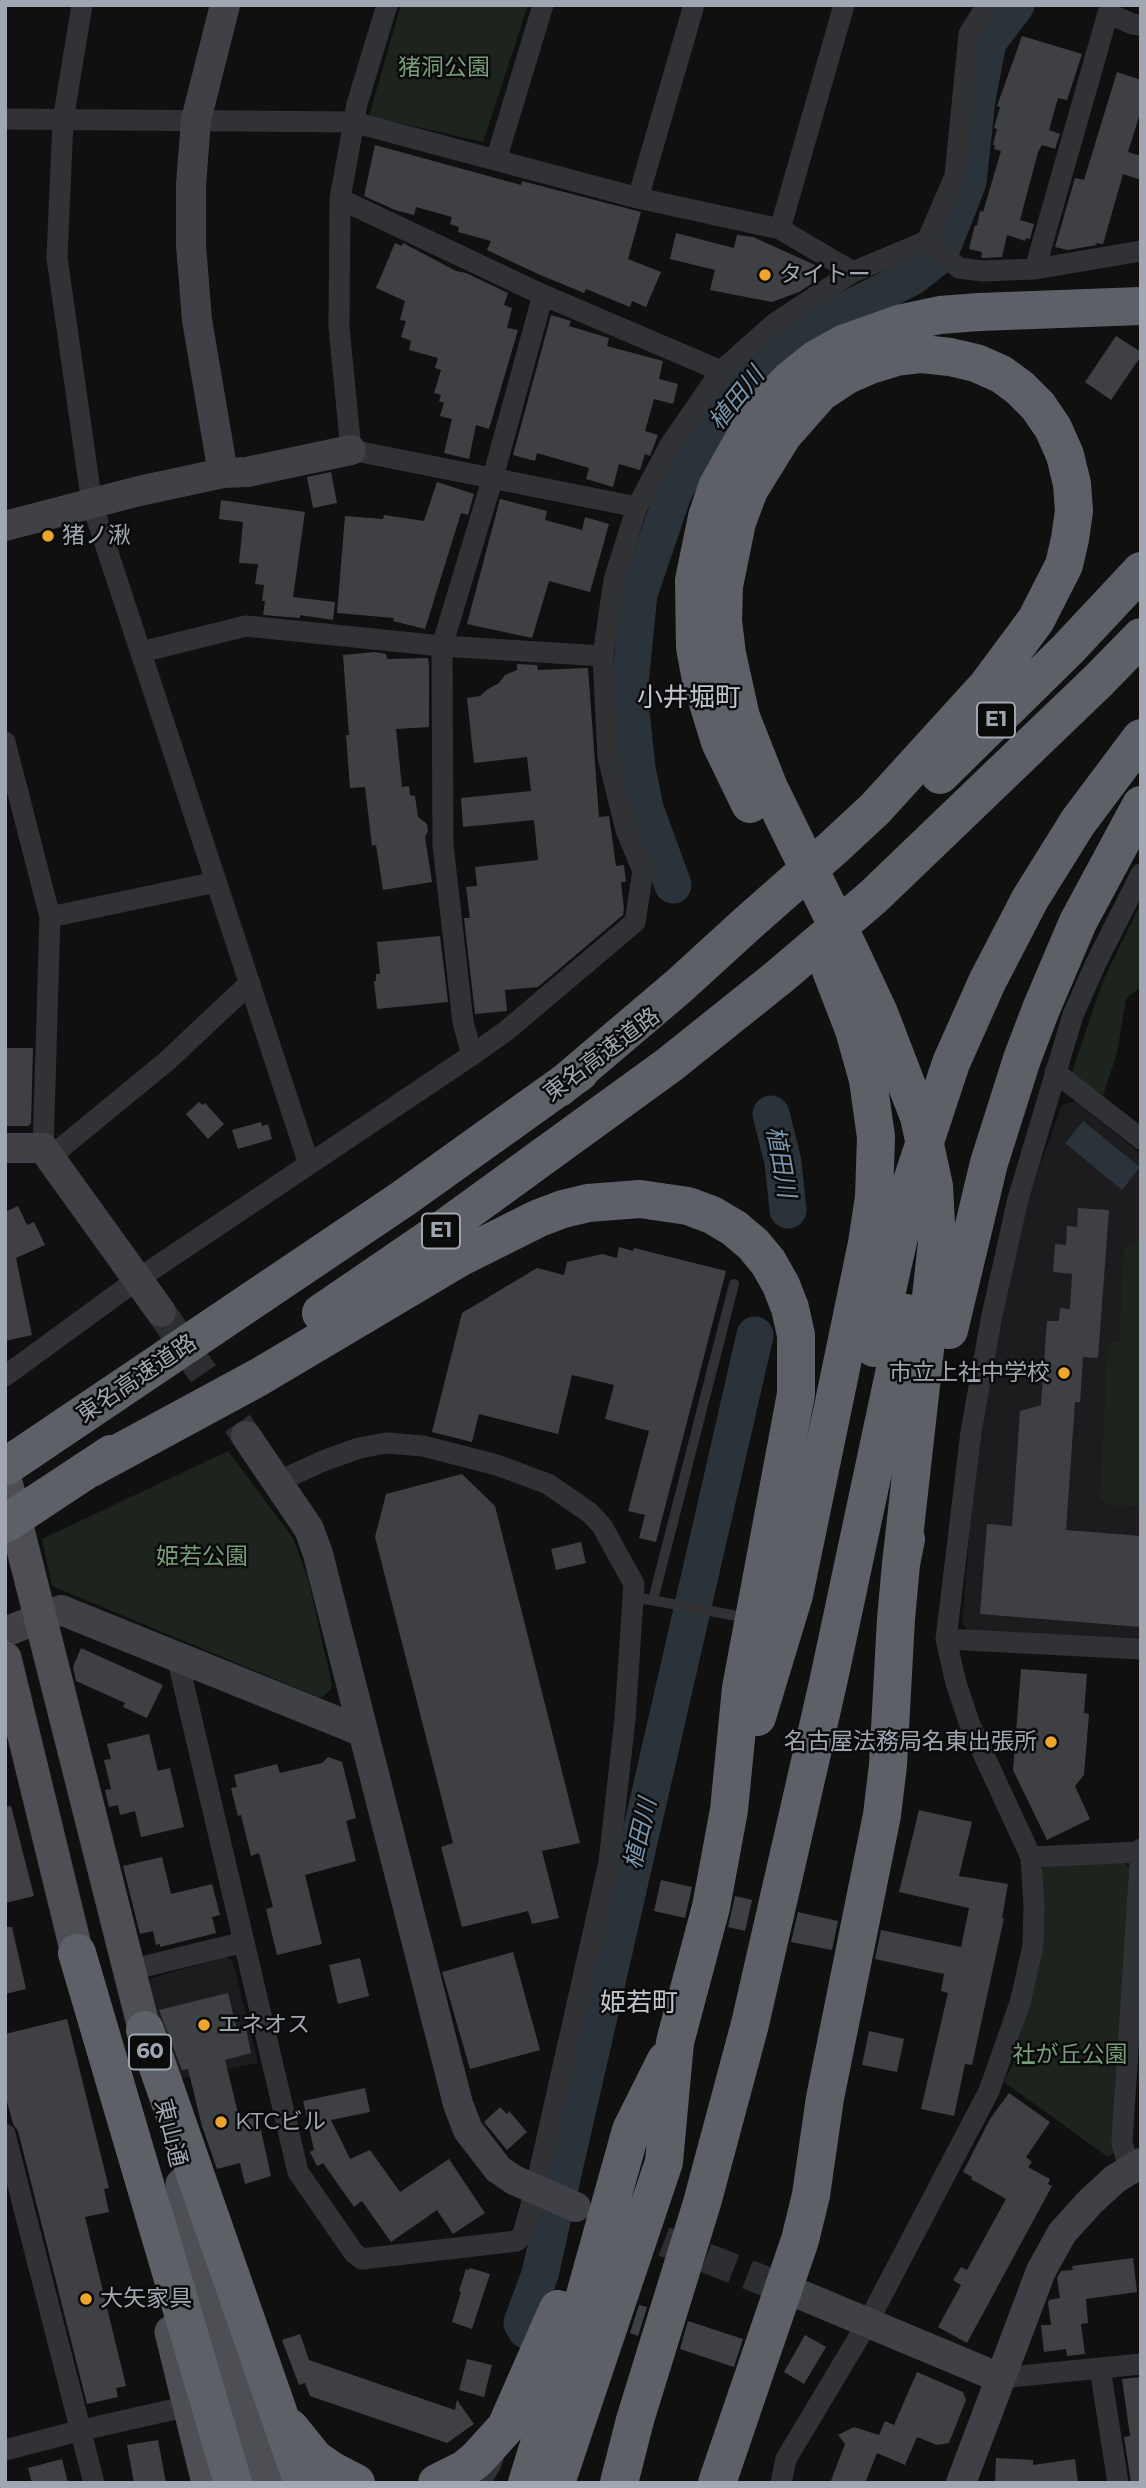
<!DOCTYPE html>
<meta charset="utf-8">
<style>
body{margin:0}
#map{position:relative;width:1146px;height:2488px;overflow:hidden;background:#101011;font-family:Montserrat,sans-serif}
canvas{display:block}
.frame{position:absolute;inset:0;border:7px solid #a1a7b2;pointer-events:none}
</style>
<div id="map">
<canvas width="1146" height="2488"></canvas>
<div class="frame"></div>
</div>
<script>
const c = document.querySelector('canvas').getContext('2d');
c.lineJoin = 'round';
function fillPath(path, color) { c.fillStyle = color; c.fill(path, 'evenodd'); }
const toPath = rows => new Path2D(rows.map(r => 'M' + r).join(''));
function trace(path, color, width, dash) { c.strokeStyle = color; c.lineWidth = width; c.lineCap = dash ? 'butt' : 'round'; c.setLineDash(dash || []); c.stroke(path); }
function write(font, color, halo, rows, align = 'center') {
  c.font = font + ' Montserrat,"Noto Sans JP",sans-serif'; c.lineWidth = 5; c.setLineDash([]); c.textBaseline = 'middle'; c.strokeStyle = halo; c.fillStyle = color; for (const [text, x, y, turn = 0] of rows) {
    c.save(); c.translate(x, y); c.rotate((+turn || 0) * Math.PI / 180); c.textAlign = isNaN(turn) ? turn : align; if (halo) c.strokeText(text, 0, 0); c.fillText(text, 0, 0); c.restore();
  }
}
const built = toPath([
 [1075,1101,1141,1154,1141,1638,968,1631,962,1623,978,1427,1029,1195,1062,1105],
 [225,1957,233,1962,258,2063,175,2079,148,1986,152,1978]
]);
const green = toPath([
 [401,5,528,5,483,142,369,116],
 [1141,903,1141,987,1126,998,1117,1053,1103,1095,1071,1075,1103,981],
 [1141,1240,1141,1506,1108,1505,1100,1498,1108,1342,1119,1342,1124,1248],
 [228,1451,293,1538,308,1579,332,1685,331,1689,323,1697,318,1697,52,1586,42,1539],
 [1124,1863,1133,1870,1116,2152,1108,2157,1004,2082,1013,2064,1025,2018,1039,1875,1044,1866]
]);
const water = toPath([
 [1083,1121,1140,1167,1122,1190,1065,1143]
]);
const river = toPath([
 [673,885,645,808,637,768,629,693,639,594,673,494,695,451,717,419,739,389,770,358,815,326,912,277,935,259,944,243,968,182,977,99,988,42,1016,5],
 [771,1114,783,1162,788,1210],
 [526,2330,522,2323,540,2274,755,1335]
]);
const building = toPath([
 [1022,36,1082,54,1067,100,1058,98,1049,130,1060,134,1055,149,1042,145,1038,152,1020,220,1034,224,1030,239,1026,238,1025,241,1007,235,1002,257,983,258,981,257,982,252,969,249,975,225,977,226,980,211,983,212,1001,151,994,149,995,145,993,145,997,129,994,128,1000,107,997,106],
 [1117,72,1141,80,1141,110,1128,152,1141,156,1141,180,1123,174,1103,244,1095,243,1097,245,1068,250,1055,247,1075,178,1084,180],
 [375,145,521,185,522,181,641,212,628,259,661,272,646,307,632,301,630,307,586,289,584,293,538,274,487,250,491,241,458,232,459,227,450,224,452,217,416,207,414,215,395,210,364,196],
 [676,233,734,248,737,235,753,237,815,265,813,283,799,292,772,302,710,290,715,270,670,259],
 [395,243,402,246,403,243,456,271,466,273,508,293,504,305,512,308,507,328,518,330,489,429,476,425,469,459,444,453,452,419,440,416,444,403,439,401,441,395,434,393,441,370,435,368,438,358,409,350,411,341,401,337,406,321,400,320,405,301,376,288],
 [551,315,571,321,569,326,609,338,607,346,663,361,659,379,678,384,673,404,654,399,645,431,658,435,650,456,645,454,640,470,619,464,613,487,586,479,589,468,537,453,535,461,513,455],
 [1116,336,1141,352,1141,356,1111,400,1085,382],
 [331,472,337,503,313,508,307,477],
 [437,482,474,494,468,515,461,513,425,629,393,621,394,618,337,613,345,516,383,519,384,515,424,521],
 [500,499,547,511,545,520,582,530,585,517,609,524,590,592,549,581,532,638,467,624],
 [221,500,305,512,293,597,335,602,333,620,300,615,300,618,263,615,265,601,262,601,264,585,255,584,258,564,239,563,243,522,219,519],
 [375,652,386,654,387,659,428,658,429,666,429,727,396,729,402,787,409,786,410,795,415,796,418,817,427,824,428,831,425,837,432,882,383,890,376,845,372,846,365,787,350,788,346,735,349,735,343,655],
 [517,664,537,665,538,670,588,668,599,817,609,816,616,866,624,865,626,882,621,882,624,909,623,915,538,987,505,990,507,1011,475,1014,464,918,470,918,466,887,477,886,475,867,538,860,534,820,463,827,461,798,531,791,527,757,474,763,467,698,480,696,488,689,499,683,505,675,517,670],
 [440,936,448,1002,377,1009,374,981,376,981,376,974,380,974,377,942],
 [6,1048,33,1048,31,1123,28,1126,5,1126],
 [199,1102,203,1105,205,1103,224,1124,208,1139,186,1114],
 [261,1122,262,1126,268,1124,272,1139,238,1149,232,1130],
 [18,1206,27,1225,34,1222,45,1245,16,1258,32,1335,5,1341,5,1212],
 [1078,1208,1109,1210,1098,1358,1083,1357,1080,1402,1075,1402,1066,1530,1141,1536,1141,1627,980,1614,987,1524,1012,1526,1020,1411,1041,1405,1047,1321,1059,1321,1060,1308,1070,1309,1072,1274,1053,1272,1055,1244,1066,1245,1067,1226,1077,1227],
 [619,1247,633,1251,634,1248,726,1271,656,1542,639,1538,645,1515,628,1511,649,1431,605,1419,614,1385,572,1375,558,1434,479,1414,472,1442,432,1432,462,1313,537,1268,564,1275,567,1262,602,1254,617,1258],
 [462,1474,495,1506,580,1843,542,1851,559,1918,532,1924,528,1911,462,1927,441,1847,453,1843,375,1537,386,1494],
 [581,1542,586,1563,556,1570,551,1549],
 [81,1648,163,1685,147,1718,123,1707,125,1703,76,1681,73,1667],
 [1021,1669,1087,1674,1084,1713,1089,1714,1084,1775,1075,1786,1090,1819,1047,1840,1013,1770],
 [149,1734,158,1771,170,1768,184,1827,141,1837,135,1811,120,1815,118,1805,109,1807,105,1790,111,1789,104,1760,111,1759,107,1744],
 [328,1757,342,1762,356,1818,346,1821,356,1861,305,1875,322,1944,277,1955,266,1909,273,1907,259,1853,251,1856,241,1815,238,1816,231,1788,237,1787,234,1775,277,1764,280,1773,322,1763],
 [11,1806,34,1896,5,1903,5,1807],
 [919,1810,972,1822,959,1876,1008,1884,1002,1918,1004,1918,972,2065,965,2064,954,2116,921,2109,948,1993,941,1991,944,1974,875,1959,881,1930,961,1947,969,1908,899,1892],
 [162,1857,171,1894,212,1884,220,1915,212,1917,216,1933,160,1947,160,1944,156,1945,153,1931,140,1934,123,1866],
 [661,1880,692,1887,685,1918,654,1911],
 [735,1896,752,1900,745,1931,728,1927],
 [798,1912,838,1921,832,1950,791,1942],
 [5,1927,12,1927,26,1989,5,1994],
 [513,1952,540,2050,470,2069,442,1972],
 [360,1958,369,1996,338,2004,329,1965],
 [228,1993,237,2030,246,2028,251,2053,225,2060,240,2121,258,2117,271,2176,245,2184,240,2163,217,2169,202,2126,188,2069,182,2070,159,2010],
 [67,2019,109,2188,104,2189,109,2212,85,2217,126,2386,116,2388,118,2397,87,2404,18,2131,13,2124,5,2094,5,2034],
 [869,2031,904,2039,897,2072,862,2065],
 [365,2088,370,2112,331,2120,350,2159,370,2150,400,2192,449,2159,485,2213,453,2234,437,2210,391,2242,362,2201,354,2207,323,2163,317,2166,310,2152,314,2150,303,2101],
 [1009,2093,1050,2122,1026,2157,1032,2162,1028,2167,1050,2179,1048,2184,1052,2186,967,2343,938,2327,961,2285,953,2280,961,2267,967,2270,1006,2199,971,2179,972,2177,963,2172,990,2119],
 [500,2107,507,2114,509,2111,527,2132,507,2150,484,2122],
 [1133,2258,1137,2292,1086,2299,1088,2323,1081,2324,1085,2354,1067,2356,1066,2349,1044,2352,1041,2325,1051,2325,1048,2303,1049,2300,1060,2298,1057,2278,1061,2271,1073,2270,1072,2266],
 [470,2268,490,2274,472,2329,452,2322,461,2292,459,2291,466,2269,469,2270],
 [639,2305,647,2307,638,2336,630,2333],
 [688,2321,743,2339,734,2367,680,2349],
 [300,2334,309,2360,455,2410,457,2400,474,2424,447,2443,310,2396,305,2383,299,2385,282,2340],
 [805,2335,826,2347,804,2384,784,2372],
 [467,2359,492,2365,484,2397,459,2390],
 [917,2372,963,2392,966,2400,949,2443,937,2445,917,2437,905,2465,877,2453,865,2483,830,2483,845,2444,838,2435,854,2427,879,2435,885,2421,894,2425],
 [1141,2377,1141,2483,1131,2483,1124,2437,1130,2436,1122,2379],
 [158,2440,166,2483,134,2483,127,2445],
 [996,2458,1033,2460,1033,2465,1075,2459,1078,2483,995,2483],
 [62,2459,68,2483,32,2483,28,2468]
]);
const secondaryTunnel = toPath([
 [161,1312,246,1436],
 [622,2225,803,2296]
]);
const lane = toPath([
 [634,1597,748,1618],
 [653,1600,734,1284],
 [486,2483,496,2466,499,2457]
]);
const street = toPath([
 [82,5,63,120,57,258,92,504,309,1164],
 [387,5,357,104,340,199,339,327,351,450,637,507],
 [5,119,353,122,638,198,780,229,853,272,927,241,955,176,969,34,987,5],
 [496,160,543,5],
 [638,198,694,5],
 [340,199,543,295,721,371],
 [780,229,844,5],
 [927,241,959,268,983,271,1035,269,1141,251],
 [1035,269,1108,13,1132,24,1141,25],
 [141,652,246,626,442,646,603,656],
 [5,742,50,917,43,1148],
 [50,917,216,882],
 [472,1055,463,1022,443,845,442,646,493,477,543,295],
 [1055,1072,1141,1139],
 [50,1157,167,1061,250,983],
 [5,1376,138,1279,472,1055,506,1031,635,922,643,871,626,830,608,757,603,656,614,580,637,507,670,445,721,371,775,323,853,272],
 [946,1639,1141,1649],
 [177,1657,298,2172,354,2253,362,2259,517,2241,523,2234,535,2191,609,1862,625,1719,634,1584,602,1526,590,1513,548,1484,497,1465,423,1446,386,1443,359,1448,323,1461,277,1482],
 [1031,1857,1141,1852],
 [130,1970,244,1942],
 [5,2134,94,2483],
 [1129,2170,1122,2142,1141,1849],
 [1100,2368,1118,2483],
 [1000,2378,1141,2364],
 [5,2450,82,2430,189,2406],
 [781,2483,786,2459,868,2322,989,2091,1020,2003,1033,1946,1034,1905,1031,1857,970,1725,956,1683,946,1639,971,1432,991,1320,1018,1199,1073,1015,1096,963,1141,874]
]);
const secondary = toPath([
 [223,473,197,320,191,245,191,185,196,120,225,5],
 [5,526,139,491,223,473,247,472,351,450],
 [5,1148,43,1148,161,1312],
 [246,1436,309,1529,318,1554,458,2104,468,2130,498,2169,514,2180,576,2207],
 [5,1632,61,1610,361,1731],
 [804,2296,1000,2378],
 [961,2483,1041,2271,1062,2233,1090,2202,1115,2179,1141,2163]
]);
const primary = toPath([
 [5,1478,151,2056],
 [5,1658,83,1978],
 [182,2184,226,2349,268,2483],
 [171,2332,208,2483]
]);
const highway = toPath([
 [940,775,1068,649,1141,571],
 [750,804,720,742,701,680,695,647,694,580,707,517,717,487,750,428,769,402,791,379,816,359,843,344,902,323,940,315,979,312,1141,306],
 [559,1088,679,986,748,923,833,848,875,809,987,686,1036,620,1064,565,1070,539,1074,511,1072,484,1065,455,1053,428,1038,406,1020,388,1001,374,976,363,950,357,922,354,896,357,870,365,847,375,821,392,783,435,749,490,737,522,724,586,723,621,727,654,741,717,769,788,799,849,850,951,879,1013,919,1117,934,1186,937,1243,901,1564],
 [321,1313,435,1235,669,1065,779,977,873,897,1099,680,1141,637],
 [949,1330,989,1163,1022,1059,1041,1009,1078,922,1141,805],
 [874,1348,911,1184,951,1063,987,982,1030,899,1078,822,1141,738],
 [5,1467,404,1198,580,1072],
 [91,1468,259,1377,461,1257,539,1218,563,1209,588,1203,640,1199,688,1206,712,1215,734,1228,753,1244,768,1262,781,1285,790,1308,796,1335,796,1394,741,1688,729,1810,711,1907,675,2042,664,2162,556,2483],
 [5,1524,111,1454],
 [757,1717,794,1595,867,1243,874,1197,876,1137,868,1080,854,1030,825,955],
 [77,1953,233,2483],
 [145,2030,303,2483],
 [290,2428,315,2459,331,2470,356,2483],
 [437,2483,465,2469,478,2458,506,2427,558,2309],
 [527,2483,583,2302,631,2130,666,2060],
 [619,2483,635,2420,702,2203,750,2024,828,1683,907,1313],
 [717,2483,800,2240,811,2195,825,2098,882,1815,888,1765,896,1619,901,1564,906,1539]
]);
const markers = [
 [765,275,7,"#eda52c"],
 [48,536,7,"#eda52c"],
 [1064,1373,7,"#eda52c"],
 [1051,1742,7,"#eda52c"],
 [204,2025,7,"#eda52c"],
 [221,2122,7,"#eda52c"],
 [86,2299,7,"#eda52c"]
];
const shields = [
 [996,720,38],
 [441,1231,38],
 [150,2052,42]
];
const shieldNames = [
 ["E1",996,720],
 ["E1",441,1231],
 ["60",150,2052]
];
const parkNames = [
 ["猪洞公園",444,68],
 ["姫若公園",202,1557],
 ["社が丘公園",1070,2055]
];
const poiNames = [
 ["タイトー",779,275],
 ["猪ノ湫",62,536],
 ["市立上社中学校",1050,1373,"right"],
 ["名古屋法務局名東出張所",1037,1742,"right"],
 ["エネオス",218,2025],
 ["KTCビル",235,2122],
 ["大矢家具",100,2299]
];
const streetNames = [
 ["東名高速道路",602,1055,-37],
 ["東名高速道路",137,1379,-34],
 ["東山通",170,2133,76]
];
const waterNames = [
 ["植田川",737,399,-51],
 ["植田川",780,1162,80],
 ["植田川",641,1834,-77]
];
const quarterNames = [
 ["小井堀町",689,698],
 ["姫若町",639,2003]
];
fillPath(built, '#1c1c1e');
fillPath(green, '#1c241d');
fillPath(water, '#2a3339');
trace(river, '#2a3339', 37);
fillPath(building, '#3f4044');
trace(secondaryTunnel, '#2d2e31', 30, [30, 15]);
trace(lane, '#313236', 10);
trace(street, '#313236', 21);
trace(secondary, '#3f4146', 30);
trace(primary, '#4d4f55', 33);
trace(highway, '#5d6067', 38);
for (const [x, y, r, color] of markers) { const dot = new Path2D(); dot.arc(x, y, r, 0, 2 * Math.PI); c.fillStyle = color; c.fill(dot); trace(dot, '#0b0b0c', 2.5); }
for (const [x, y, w] of shields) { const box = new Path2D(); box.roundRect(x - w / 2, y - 17.5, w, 35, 5); c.fillStyle = '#0b0b0c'; c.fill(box); trace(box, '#a1a7b2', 2); }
write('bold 21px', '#a1a7b2', null, shieldNames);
write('23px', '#789d79', '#0b0b0c', parkNames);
write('23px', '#a1a7b2', '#0b0b0c', poiNames, 'left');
write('23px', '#a1a7b2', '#0b0b0c', streetNames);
write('italic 24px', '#7896ad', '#0b0b0c', waterNames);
write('26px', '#c2c6ce', '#0b0b0c', quarterNames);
</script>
